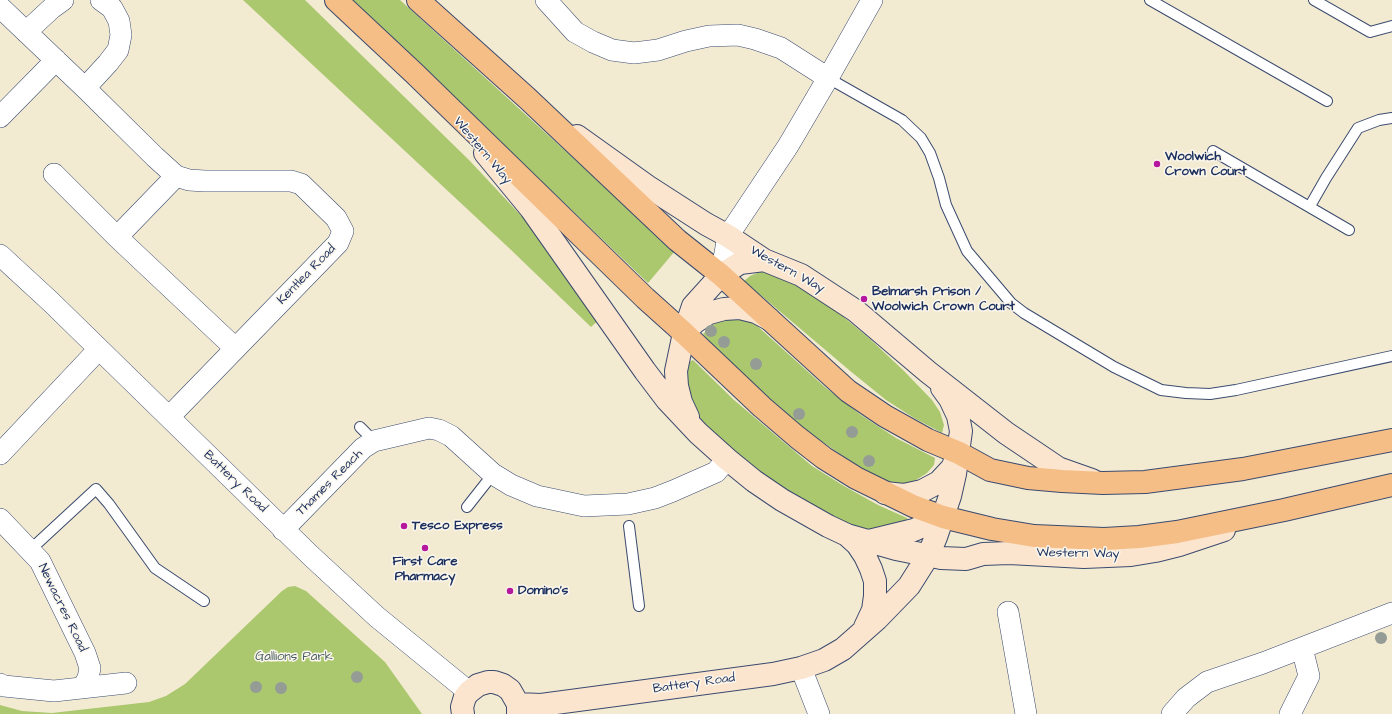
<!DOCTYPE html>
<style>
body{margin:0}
canvas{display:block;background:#f3ead2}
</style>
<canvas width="1392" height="714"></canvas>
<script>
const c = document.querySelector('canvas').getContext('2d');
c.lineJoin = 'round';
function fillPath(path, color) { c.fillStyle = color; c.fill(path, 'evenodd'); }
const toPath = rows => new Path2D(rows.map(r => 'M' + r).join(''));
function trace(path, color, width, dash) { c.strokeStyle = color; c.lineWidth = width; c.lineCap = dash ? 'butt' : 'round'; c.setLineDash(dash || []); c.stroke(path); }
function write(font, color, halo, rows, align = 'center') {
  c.font = font + ' "Architects Daughter",sans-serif'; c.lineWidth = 3; c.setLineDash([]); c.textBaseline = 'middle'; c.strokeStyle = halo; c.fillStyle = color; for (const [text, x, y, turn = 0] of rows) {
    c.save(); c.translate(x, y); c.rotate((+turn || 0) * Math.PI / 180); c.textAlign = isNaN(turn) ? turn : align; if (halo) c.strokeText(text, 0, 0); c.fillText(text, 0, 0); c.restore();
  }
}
const green = toPath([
 [243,0,305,0,469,160,527,222,600,319,591,327,509,248],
 [352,0,400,0,675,251,648,283],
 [762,271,778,273,828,304,870,339,904,371,932,400,940,412,944,425,942,433,914,418,886,400,849,370,744,281,750,276],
 [745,315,826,388,861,415,896,438,935,458,934,465,927,473,916,480,898,487,870,473,843,456,817,438,786,415,752,384,712,345,703,334,714,324,725,319],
 [693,360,734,400,812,466,844,486,878,505,907,518,907,522,865,531,807,505,745,462,703,423,695,410,690,395,687,379,689,362],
 [295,586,306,591,385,662,422,714,0,714,0,705,22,711,52,713,149,702,166,696,185,684,282,591,288,587]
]);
const lane = toPath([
 [1150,0,1327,101],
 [1314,0,1370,32,1392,26],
 [828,78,902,120,921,138,930,153,939,178,946,205,967,251,1011,303,1024,313,1114,367,1161,390,1186,393,1210,394,1236,390,1392,356],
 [1213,151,1349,230],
 [1310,206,1326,178,1358,128,1379,120,1392,118],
 [360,427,374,441],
 [467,507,493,474],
 [629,526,639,606],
 [30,550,96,489,109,504,155,568,204,601]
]);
const street = toPath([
 [546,0,575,32,593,42,612,50,634,53,658,50,686,41,709,36,738,35,755,39,781,48,828,78],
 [0,7,85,88,155,157,176,176,189,180,205,181,291,181,301,184,336,218,343,231,338,243,169,417],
 [26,32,52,8,63,0],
 [85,88,108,63,118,50,121,35,119,21,112,8,101,0],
 [0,117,56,60],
 [54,174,117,237,235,348],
 [117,237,176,176],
 [0,255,51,302,310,555,377,617,469,692],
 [721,275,728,236,788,146,828,78,872,0],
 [0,454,99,349],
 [0,519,40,561,85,653,90,668,88,678,83,687],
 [283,530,363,448,374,441,429,428,439,430,451,436,493,474,511,485,537,496,584,506,628,504,655,498,673,491,716,472,727,459],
 [1008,612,1026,714],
 [801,668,819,714],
 [0,684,4,686,54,691,126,683],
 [1172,714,1186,698,1207,682,1263,663,1392,613],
 [1290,714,1309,676,1302,648]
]);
const secondary = toPath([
 [577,136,647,186,706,224,728,236,764,260,801,275,856,311,928,372,1006,433,1058,468,1092,480],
 [485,153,531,209,645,371,667,400,698,433,727,459,754,481,782,500,828,526,847,535,896,549,941,558,966,559,983,554,1009,553,1084,557,1131,555,1155,551,1179,545,1224,530],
 [684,333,695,322,709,313,724,309,740,308,756,312,769,319],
 [688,417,681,402,677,386,676,371,684,333,693,306,721,275,740,263,764,260],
 [885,493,904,495,922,491,939,482,952,468,956,459],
 [847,535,857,544,865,556,871,569,875,581,875,596,873,610,865,627],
 [869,541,914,530,943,517],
 [518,704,541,705,773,674,801,668,824,660,843,649,877,619,909,586,928,556,936,537,950,496,955,474,961,431,958,416,950,399,942,388],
 [463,714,462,707,465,697,469,692,478,685,488,682,494,682,503,685,510,690,518,704,518,714]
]);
const primary = toPath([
 [336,0,414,73,645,298,684,333,762,407,797,437,824,458,856,478,913,506,943,517,992,529,1034,536,1104,539,1139,537,1177,532,1284,510,1392,485],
 [418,0,527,98,677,240,721,275,848,391,885,416,928,440,959,453,990,470,1028,478,1062,481,1103,483,1145,482,1243,469,1392,440]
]);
const trees = [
 [711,331],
 [724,342],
 [756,364],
 [799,414],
 [852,432],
 [869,461],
 [1381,638],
 [357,677],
 [256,687],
 [281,688]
];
const markers = [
 [1157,164,4,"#b5179e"],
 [864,299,4,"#b5179e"],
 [404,526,4,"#b5179e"],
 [425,548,4,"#b5179e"],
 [510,591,4,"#b5179e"]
];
const streetNames = [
 ["Western Way",482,151,50],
 ["Western Way",787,270,29],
 ["Kentlea Road",307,275,-46],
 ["Battery Road",235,482,44],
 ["Thames Reach",330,483,-45],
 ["Western Way",1078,554,1],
 ["Newacres Road",62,608,64],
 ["Battery Road",694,684,-8]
];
const poiNames = [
 ["Woolwich",1165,157],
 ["Crown Court",1165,172],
 ["Belmarsh Prison /",872,292],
 ["Woolwich Crown Court",872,307],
 ["Tesco Express",412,526],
 ["First Care",425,562,"center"],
 ["Pharmacy",425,577,"center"],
 ["Domino's",518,591]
];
const parkNames = [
 ["Gallions Park",294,657]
];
fillPath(green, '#abc86f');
trace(lane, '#3b4b6f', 12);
trace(street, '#3b4b6f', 22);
trace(secondary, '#3b4b6f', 24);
trace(primary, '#3b4b6f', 24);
trace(lane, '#fff', 10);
trace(street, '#fff', 21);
trace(secondary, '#fbe5cf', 22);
trace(primary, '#f6be87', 22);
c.fillStyle = '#949c95';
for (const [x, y] of trees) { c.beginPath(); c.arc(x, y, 6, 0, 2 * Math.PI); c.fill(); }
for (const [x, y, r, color] of markers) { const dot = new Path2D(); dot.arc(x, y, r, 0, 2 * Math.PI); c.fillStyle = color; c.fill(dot); trace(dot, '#fbf7ec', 1.5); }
write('13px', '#1b2f5e', '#fbf7ec', streetNames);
write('bold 13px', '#1b2f5e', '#fbf7ec', poiNames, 'left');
write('13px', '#465d63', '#fbf7ec', parkNames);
</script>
